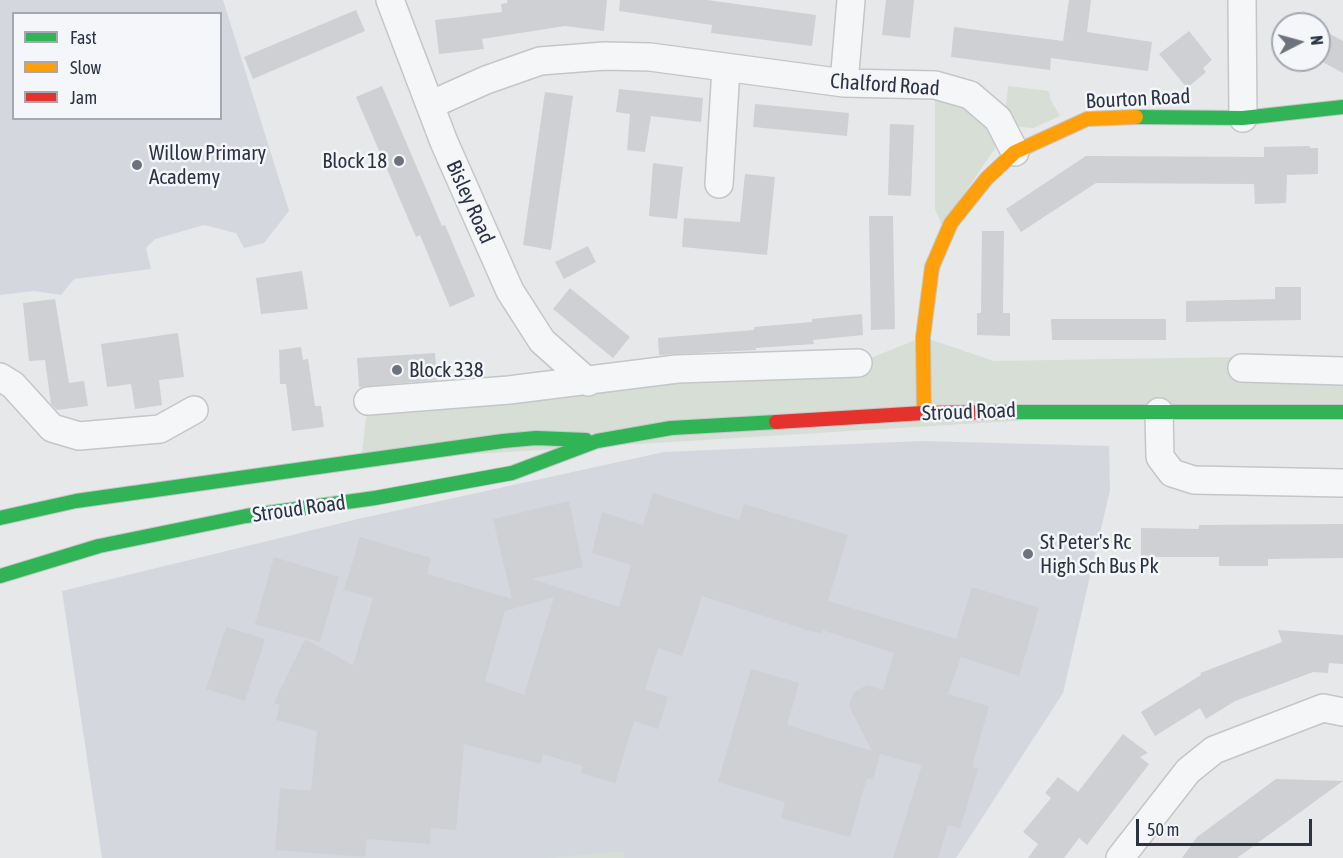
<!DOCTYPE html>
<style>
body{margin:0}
#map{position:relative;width:1343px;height:858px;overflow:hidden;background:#e6e8ea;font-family:"Asap Condensed",sans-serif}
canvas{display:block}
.legend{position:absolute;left:12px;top:12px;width:210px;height:108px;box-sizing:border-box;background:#f4f6f9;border:2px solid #a4a8b1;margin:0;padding:8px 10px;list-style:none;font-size:18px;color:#2b3445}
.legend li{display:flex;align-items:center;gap:12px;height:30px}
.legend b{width:30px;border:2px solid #a4a8b1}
.north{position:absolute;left:1271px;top:12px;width:60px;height:60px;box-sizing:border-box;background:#f4f6f9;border:2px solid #a4a8b1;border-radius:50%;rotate:84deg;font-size:16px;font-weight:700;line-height:24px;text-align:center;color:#2b3445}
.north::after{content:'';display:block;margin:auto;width:21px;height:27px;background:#6c737f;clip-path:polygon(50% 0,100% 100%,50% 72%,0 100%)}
.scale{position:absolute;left:1136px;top:819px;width:176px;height:27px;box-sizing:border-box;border:3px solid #2b3445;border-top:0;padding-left:8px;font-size:18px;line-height:21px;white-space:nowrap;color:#2b3445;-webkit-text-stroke:4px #f4f6f9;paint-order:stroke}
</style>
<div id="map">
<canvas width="1343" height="858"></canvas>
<ul class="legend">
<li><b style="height:8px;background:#30b455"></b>Fast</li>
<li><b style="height:8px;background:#ff9f0a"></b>Slow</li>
<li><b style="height:8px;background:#e5322d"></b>Jam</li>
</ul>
<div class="north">N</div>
<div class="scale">50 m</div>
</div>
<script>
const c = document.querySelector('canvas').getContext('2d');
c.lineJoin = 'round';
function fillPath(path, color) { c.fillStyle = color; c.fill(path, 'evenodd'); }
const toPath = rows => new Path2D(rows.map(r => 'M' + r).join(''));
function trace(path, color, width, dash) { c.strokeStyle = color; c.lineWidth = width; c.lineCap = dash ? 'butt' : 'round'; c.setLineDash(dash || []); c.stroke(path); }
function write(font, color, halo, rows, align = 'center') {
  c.font = font + ' "Asap Condensed",sans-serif'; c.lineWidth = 5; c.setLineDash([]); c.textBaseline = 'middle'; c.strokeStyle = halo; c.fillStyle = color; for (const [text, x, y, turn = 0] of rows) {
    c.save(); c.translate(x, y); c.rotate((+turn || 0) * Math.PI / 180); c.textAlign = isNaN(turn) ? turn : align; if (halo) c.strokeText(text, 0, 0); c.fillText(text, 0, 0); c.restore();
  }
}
const built = toPath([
 [0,0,223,0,289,211,264,243,244,248,236,233,204,225,155,239,146,248,151,269,74,279,61,295,34,291,0,295],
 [14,14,220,14,220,118,14,118],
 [922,441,1109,446,1110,490,1063,693,956,858,102,858,62,591,358,519,664,452]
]);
const green = toPath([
 [1008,86,1049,91,1051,101,1060,116,1033,128,1021,127,1013,123,1006,106],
 [935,97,980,113,998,144,942,226,935,209],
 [923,337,994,361,1303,356,1343,359,1343,412,1159,412,361,461,368,401,858,363],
 [624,851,624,858,548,858]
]);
const building = toPath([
 [507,0,607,0,604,31,565,26,482,39,484,49,439,54,435,20,502,12,501,4,507,3],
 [620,0,707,0,816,15,812,46,711,33,712,25,619,11],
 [886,0,914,0,910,38,882,35],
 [1069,0,1091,0,1087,32,1152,42,1148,71,1051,58,1050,70,951,57,954,27,1063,41],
 [356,10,365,31,253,79,244,57],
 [1319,28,1343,41,1343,73,1319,60],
 [1189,31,1212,60,1203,68,1206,72,1187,88,1159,54],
 [382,86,442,226,445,225,475,296,450,307,420,235,416,237,356,97],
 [619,89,703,98,701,122,651,116,645,152,627,150,630,114,616,112],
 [545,92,573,96,551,250,523,245],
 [755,104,849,113,847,136,753,127],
 [890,124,914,125,911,196,888,195],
 [1310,146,1310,148,1318,148,1318,174,1287,175,1286,203,1255,204,1254,184,1096,183,1021,232,1006,209,1086,156,1264,157,1264,147],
 [653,163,683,167,677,219,649,216],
 [745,174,775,177,767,255,682,247,684,218,740,222],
 [869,216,893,216,895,329,871,330],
 [982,231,1004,231,1003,313,1010,313,1010,336,977,335,977,313,981,313],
 [588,246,596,262,564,279,555,262],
 [302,271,308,309,261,314,256,278],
 [1275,287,1301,287,1301,320,1186,322,1186,301,1275,299],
 [570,288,630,337,613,358,553,309],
 [55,299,69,383,84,381,88,406,57,410,51,404,45,360,29,361,23,303],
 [862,314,863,335,813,340,814,344,756,348,756,350,659,355,658,338,754,330,754,327,812,322,812,319],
 [1051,319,1166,319,1166,340,1052,340],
 [178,333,184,377,159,380,162,405,135,409,131,384,107,387,101,344],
 [301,347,303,360,308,359,315,406,321,406,324,427,292,431,286,384,280,384,279,350],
 [435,353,437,380,359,387,357,358],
 [653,493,739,520,744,504,848,535,828,601,956,639,972,587,1039,608,1019,676,961,657,948,694,989,706,972,767,978,769,960,828,948,825,938,858,893,858,922,765,880,754,873,780,867,778,850,837,781,818,785,802,718,782,751,669,799,683,787,725,872,751,849,706,854,692,867,685,883,690,894,653,822,630,822,633,810,631,702,596,682,656,658,648,645,689,668,697,658,729,634,721,615,783,581,773,583,766,543,754,540,764,464,744,456,830,431,828,430,844,367,839,365,857,275,850,280,788,311,791,317,731,276,720,280,705,274,703,305,639,353,665,373,598,344,590,360,537,431,558,427,574,512,599,493,519,569,501,583,567,532,579,619,607,631,565,592,553,602,512,643,525],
 [554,597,524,695,485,681,505,611],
 [1343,524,1343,558,1268,559,1268,566,1219,566,1219,557,1141,557,1141,528,1199,529,1199,525],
 [274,557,339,577,320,642,255,624],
 [226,627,265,639,245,701,206,689],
 [1278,630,1343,635,1343,664,1329,663,1328,673,1313,672,1281,684,1235,701,1206,719,1200,708,1155,736,1141,712,1201,675,1200,673,1282,642],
 [1123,734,1148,753,1140,757,1149,764,1087,845,1079,838,1064,858,1028,858,1038,844,1023,832,1051,798,1045,793,1058,777,1078,792],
 [1276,779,1343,781,1237,858,1182,858,1197,837]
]);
const street = toPath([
 [390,0,444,142,510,291,542,341,588,382],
 [1242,0,1243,118],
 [844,83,851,0],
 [430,105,486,80,540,61,605,56,650,57,844,83,935,85,970,95,998,119,1015,152],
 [719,184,726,68],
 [1242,368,1343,371],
 [0,377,13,385,52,428,79,436,160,429,194,410],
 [368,401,509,390,677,369,858,363],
 [1159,412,1160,457,1172,473,1194,480,1343,483],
 [1120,858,1188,771,1214,750,1323,708,1343,712]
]);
const fast = toPath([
 [1136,117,1243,118,1343,107],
 [1008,412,1343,412],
 [0,518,76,501,503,441,536,438,586,440],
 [0,576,99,546,246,516,375,498,512,473,597,441,671,428,776,422]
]);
const slow = toPath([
 [924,413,923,337,932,267,951,223,987,178,1015,152,1087,119,1136,117]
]);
const jam = toPath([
 [776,422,924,413,1008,412]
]);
const markers = [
 [399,161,6,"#6c737f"],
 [137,165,6,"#6c737f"],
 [397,370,6,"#6c737f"],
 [1028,554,6,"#6c737f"]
];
const streetNames = [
 ["Chalford Road",885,85,4],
 ["Bourton Road",1138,99,-3],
 ["Bisley Road",470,202,66],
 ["Stroud Road",969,412,-2],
 ["Stroud Road",299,509,-8]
];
const poiNames = [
 ["Willow Primary",149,153],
 ["Academy",149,177],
 ["Block 18",387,161,"right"],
 ["Block 338",409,370],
 ["St Peter's Rc",1040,542],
 ["High Sch Bus Pk",1040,566]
];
fillPath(built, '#d4d7dd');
fillPath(green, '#d6ded6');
fillPath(building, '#ced0d3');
trace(street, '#c4c6c8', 30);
trace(fast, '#c4c6c8', 16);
trace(slow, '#c4c6c8', 16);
trace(jam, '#c4c6c8', 16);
trace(street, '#f5f6f7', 27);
trace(fast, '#30b455', 14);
trace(slow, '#ff9f0a', 14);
trace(jam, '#e5322d', 14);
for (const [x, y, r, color] of markers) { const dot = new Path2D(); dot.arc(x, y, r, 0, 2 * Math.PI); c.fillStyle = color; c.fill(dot); trace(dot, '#f4f6f9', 2); }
write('21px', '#2b3445', '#f4f6f9', streetNames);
write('21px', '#2b3445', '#f4f6f9', poiNames, 'left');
</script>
